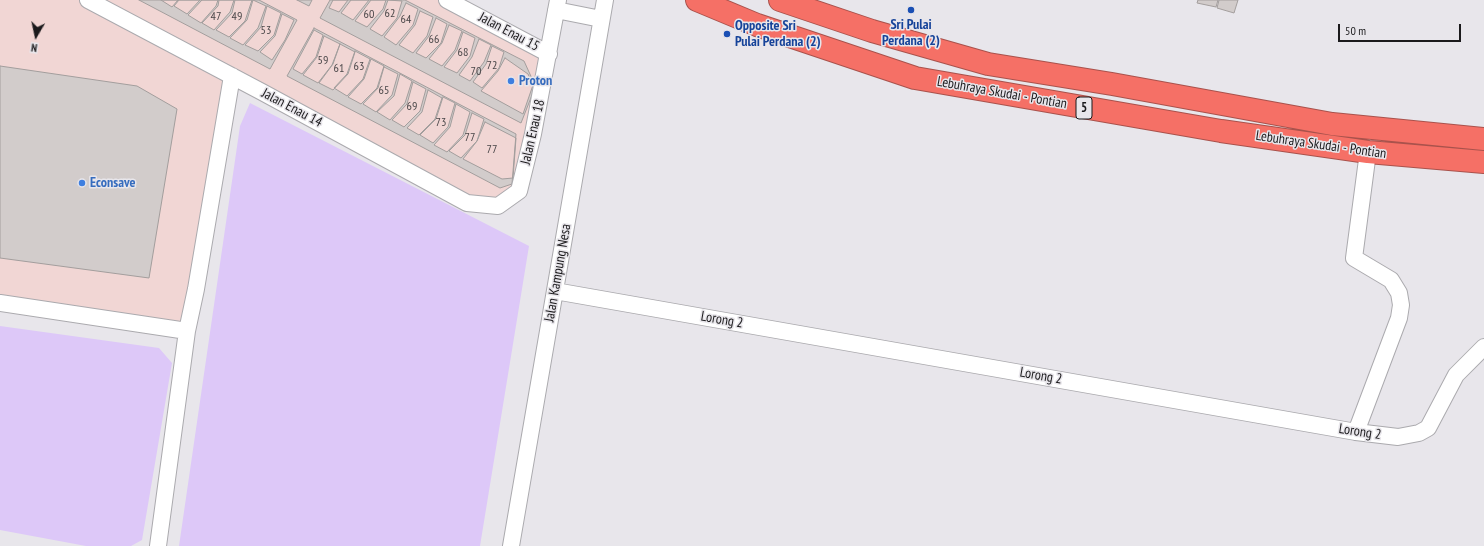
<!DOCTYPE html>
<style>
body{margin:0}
#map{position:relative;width:1484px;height:546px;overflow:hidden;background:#e8e6eb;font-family:"PT Sans Narrow",sans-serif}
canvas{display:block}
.north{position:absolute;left:16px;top:16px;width:40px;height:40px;-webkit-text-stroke:3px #e8e6eb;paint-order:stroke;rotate:189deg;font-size:11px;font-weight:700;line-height:16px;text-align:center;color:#1b1a1c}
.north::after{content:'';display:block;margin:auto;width:14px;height:18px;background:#1b1a1c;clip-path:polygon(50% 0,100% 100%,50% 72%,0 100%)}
.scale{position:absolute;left:1338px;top:24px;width:123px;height:18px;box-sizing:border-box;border:2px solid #1b1a1c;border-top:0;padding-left:5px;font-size:12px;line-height:14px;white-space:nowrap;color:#1b1a1c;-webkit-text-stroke:3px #e8e6eb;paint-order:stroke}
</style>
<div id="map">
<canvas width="1484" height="546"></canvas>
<div class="north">N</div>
<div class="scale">50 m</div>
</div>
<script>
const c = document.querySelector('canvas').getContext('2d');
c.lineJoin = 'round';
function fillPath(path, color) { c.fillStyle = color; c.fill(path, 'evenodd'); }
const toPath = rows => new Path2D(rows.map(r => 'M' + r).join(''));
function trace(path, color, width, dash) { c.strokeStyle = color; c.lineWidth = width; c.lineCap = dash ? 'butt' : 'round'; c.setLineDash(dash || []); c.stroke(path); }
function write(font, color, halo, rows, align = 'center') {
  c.font = font + ' "PT Sans Narrow",sans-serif'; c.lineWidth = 3; c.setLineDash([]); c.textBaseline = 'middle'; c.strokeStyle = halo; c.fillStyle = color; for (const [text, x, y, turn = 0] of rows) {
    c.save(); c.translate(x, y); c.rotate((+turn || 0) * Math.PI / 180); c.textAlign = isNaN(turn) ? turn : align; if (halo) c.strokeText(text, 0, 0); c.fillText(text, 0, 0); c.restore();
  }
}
const commercial = toPath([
 [0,0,463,0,556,49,525,196,498,213,237,86,192,340,0,309]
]);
const green = toPath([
 [250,103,529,246,480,546,179,546,240,126],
 [0,326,159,348,172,363,142,540,131,546,86,546,0,530]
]);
const building = toPath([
 [139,0,259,0,297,20,270,69,139,0],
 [161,0,178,0,172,7,161,0],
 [179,0,200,0,187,14,174,6,179,0],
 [202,0,218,0,216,6,201,23,188,15,202,0],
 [219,0,234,0,230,12,214,30,202,23,218,6,219,0],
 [235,0,252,0,245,21,229,37,216,30,232,13,235,0],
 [253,0,266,6,258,28,243,45,230,38,247,20,253,0],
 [297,0,312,0,309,6,297,0],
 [330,0,405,0,524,61,534,83,536,85,521,123,320,18,330,0],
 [333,0,348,0,339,12,329,8,333,0],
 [351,0,369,0,353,20,341,13,351,0],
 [371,0,386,0,383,9,367,27,355,21,371,0],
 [388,0,402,1,397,18,382,36,370,29,384,11,388,0],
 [1198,0,1218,0,1216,7,1197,3,1198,0],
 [1219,0,1238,0,1234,13,1217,8,1219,0],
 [406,3,418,9,413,25,396,45,384,37,400,16,406,3],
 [267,6,281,13,274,35,258,51,245,45,261,27,267,6],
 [420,11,433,17,427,36,413,53,399,45,415,25,420,11],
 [282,14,294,20,285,40,272,60,260,52,275,36,282,14],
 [436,18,447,24,441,43,426,58,416,53,429,36,436,18],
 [449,25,462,31,455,50,442,66,429,59,442,43,449,25],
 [314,28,516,134,512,184,500,188,287,76,314,28],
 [314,30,323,35,316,57,302,74,293,69,314,30],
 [463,32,475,38,470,56,457,73,444,67,457,50,463,32],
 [324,36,340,44,332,65,318,83,303,75,317,57,324,36],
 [479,39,491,45,484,62,470,81,459,75,472,57,479,39],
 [340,44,355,52,348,74,333,90,319,83,333,64,340,44],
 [492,46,504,52,499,68,482,88,473,82,486,64,492,46],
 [355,51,370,59,363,79,347,96,334,88,347,74,355,51],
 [505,58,528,74,533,85,523,114,481,91,498,71,505,58],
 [371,59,384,66,377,88,361,104,348,97,364,79,371,59],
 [0,66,137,86,177,109,149,278,0,258,0,66],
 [384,67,398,74,392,95,376,112,363,104,378,88,384,67],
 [400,74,412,81,405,103,390,120,377,112,394,96,400,74],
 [413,82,426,89,420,111,404,127,392,120,407,104,413,82],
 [428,90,442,98,435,119,419,135,407,128,422,112,428,90],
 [443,97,455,103,448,127,433,143,420,135,436,119,443,97],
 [456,104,470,112,463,135,447,152,434,145,450,127,456,104],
 [472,113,484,119,477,141,461,158,449,151,465,135,472,113],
 [485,122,516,138,513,178,502,179,463,159,477,141,485,122]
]);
const street = toPath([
 [88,0,262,92,467,203,498,206,519,191,533,134,558,0],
 [447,0,549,54],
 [556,10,601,19],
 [555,291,1356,432,1398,437,1419,433,1428,428,1456,375,1484,347],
 [0,303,187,331],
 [1356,432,1399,318,1401,305,1399,293,1391,280,1354,258,1368,152],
 [158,546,187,331,196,289,232,76],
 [511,546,605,0]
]);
const highway = toPath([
 [697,0,757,25,915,78,1221,131,1368,152,1484,162],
 [780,0,872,31,988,64,1112,84,1332,124,1484,139]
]);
const markers = [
 [911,10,4,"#1a4fb4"],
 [727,34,4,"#1a4fb4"],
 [511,81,4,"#3f7fe0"],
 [82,183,4,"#3f7fe0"]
];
const numberNames = [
 ["62",390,14],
 ["60",369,15],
 ["47",216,17],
 ["49",237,17],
 ["64",406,20],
 ["53",266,31],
 ["66",434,40],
 ["68",463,53],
 ["59",323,61],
 ["72",492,66],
 ["63",359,67],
 ["61",339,69],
 ["70",476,72],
 ["65",384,91],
 ["69",412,107],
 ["73",441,123],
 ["77",470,138],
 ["77",492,150]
];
const shields = [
 [1084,108,16]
];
const shieldNames = [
 ["5",1084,108]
];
const transitNames = [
 ["Sri Pulai",911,25],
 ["Perdana (2)",911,41],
 ["Opposite Sri",735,26,"left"],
 ["Pulai Perdana (2)",735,42,"left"]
];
const streetNames = [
 ["Jalan Enau 15",509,32,28],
 ["Lebuhraya Skudai - Pontian",1002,93,10],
 ["Jalan Enau 14",292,108,28],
 ["Jalan Enau 18",533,132,-77],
 ["Lebuhraya Skudai - Pontian",1321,145,8],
 ["Jalan Kampung Nesa",558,273,-80],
 ["Lorong 2",722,320,10],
 ["Lorong 2",1041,376,10],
 ["Lorong 2",1360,432,9]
];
const shopNames = [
 ["Proton",519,81],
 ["Econsave",90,183]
];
fillPath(commercial, '#f1d6d4');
fillPath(green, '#ddc8f8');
fillPath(building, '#d2cccb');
trace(building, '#a39e9d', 1);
trace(street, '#abaaae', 18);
trace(highway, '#a9524c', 24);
trace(street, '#fff', 16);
trace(highway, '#f57066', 22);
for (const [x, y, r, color] of markers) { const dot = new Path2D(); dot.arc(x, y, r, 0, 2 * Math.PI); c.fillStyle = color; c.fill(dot); trace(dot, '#e8e6eb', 1.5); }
write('12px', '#494648', null, numberNames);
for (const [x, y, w] of shields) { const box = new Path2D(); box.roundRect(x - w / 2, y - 11, w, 22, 3); c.fillStyle = '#e8e6eb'; c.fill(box); trace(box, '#1b1a1c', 1); }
write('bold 13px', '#1b1a1c', null, shieldNames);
write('bold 14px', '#164399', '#e8e6eb', transitNames);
write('14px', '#1b1a1c', '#e8e6eb', streetNames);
write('bold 14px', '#366cbe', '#e8e6eb', shopNames, 'left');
</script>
